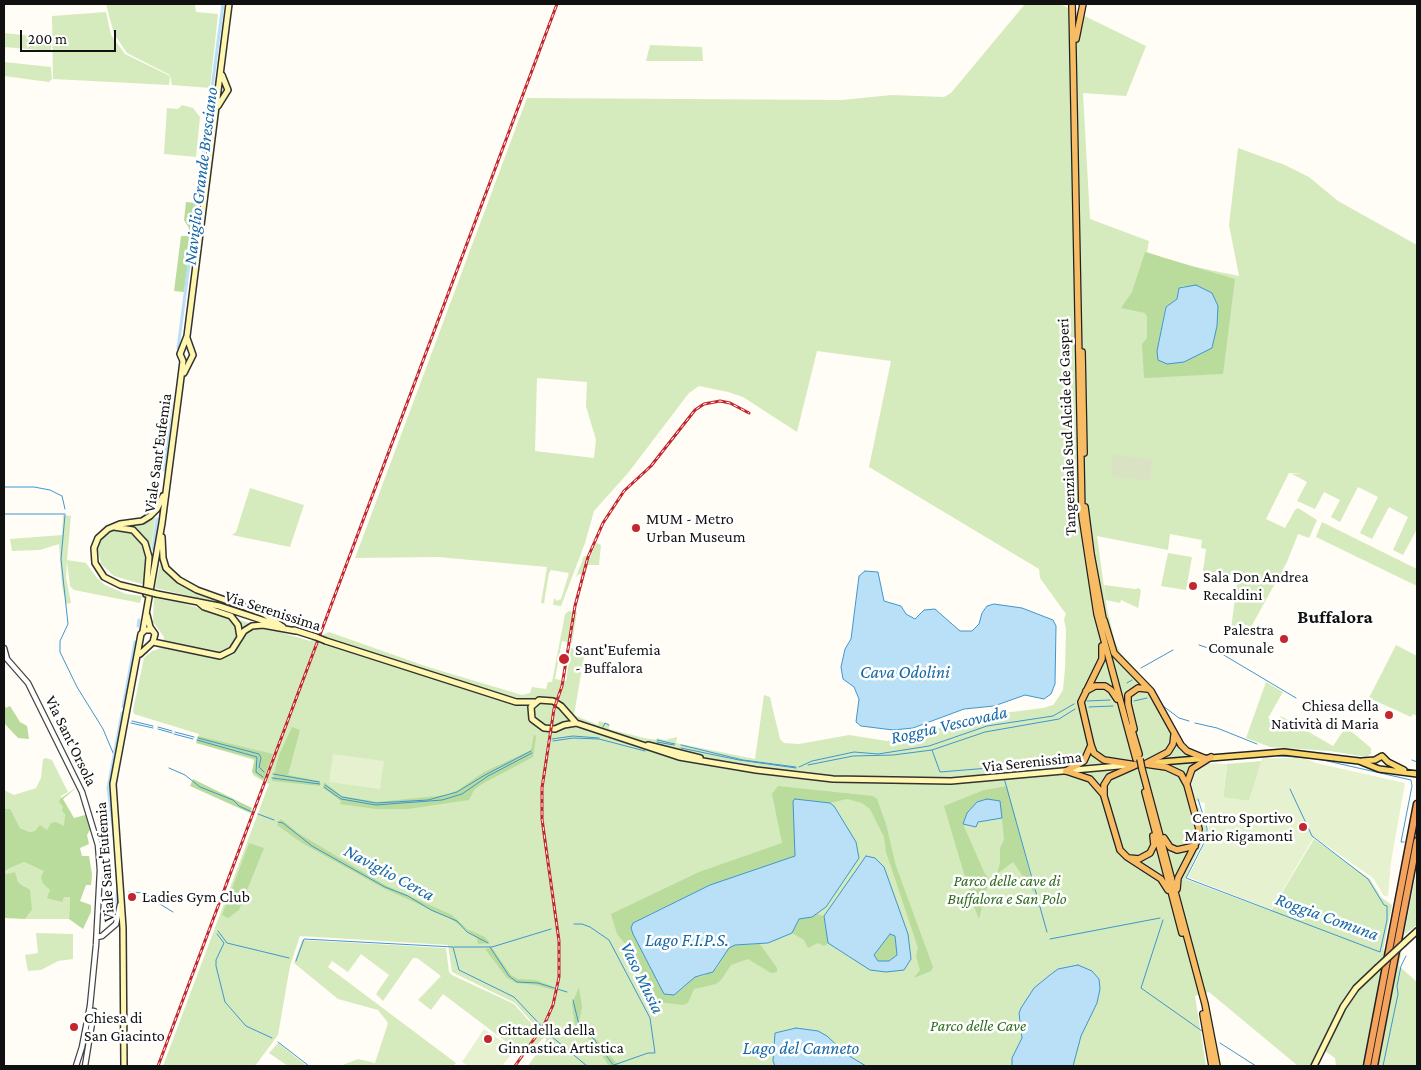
<!DOCTYPE html>
<meta charset="utf-8">
<style>
body{margin:0}
#map{position:relative;width:1421px;height:1070px;overflow:hidden;background:#fffdf5;font-family:"Crimson Pro",serif}
canvas{display:block}
.frame{position:absolute;inset:0;border:5px solid #111;pointer-events:none}
.scale{position:absolute;left:20px;top:30px;width:96px;height:22px;box-sizing:border-box;border:2px solid #111;border-top:0;padding-left:6px;font-size:15px;line-height:18px;white-space:nowrap;color:#111;-webkit-text-stroke:4px #fff;paint-order:stroke}
</style>
<div id="map">
<canvas width="1421" height="1070"></canvas>
<div class="frame"></div>
<div class="scale">200 m</div>
</div>
<script>
const c = document.querySelector('canvas').getContext('2d');
c.lineJoin = 'round';
function fillPath(path, color) { c.fillStyle = color; c.fill(path, 'evenodd'); }
const toPath = rows => new Path2D(rows.map(r => 'M' + r).join(''));
function trace(path, color, width, dash) { c.strokeStyle = color; c.lineWidth = width; c.lineCap = dash ? 'butt' : 'round'; c.setLineDash(dash || []); c.stroke(path); }
function write(font, color, halo, rows, align = 'center') {
  c.font = font + ' "Crimson Pro",serif'; c.lineWidth = 5; c.setLineDash([]); c.textBaseline = 'middle'; c.strokeStyle = halo; c.fillStyle = color; for (const [text, x, y, turn = 0] of rows) {
    c.save(); c.translate(x, y); c.rotate((+turn || 0) * Math.PI / 180); c.textAlign = isNaN(turn) ? turn : align; if (halo) c.strokeText(text, 0, 0); c.fillText(text, 0, 0); c.restore();
  }
}
const green = toPath([
 [106,4,195,5,196,12,218,14,210,88,172,85,170,75,127,53,114,34],
 [1025,4,1060,4,1146,46,1126,96,1083,93,1090,219,1149,241,1147,252,1181,264,1239,276,1229,225,1238,148,1285,165,1309,177,1338,201,1417,245,1417,529,1403,555,1393,550,1408,517,1389,507,1372,539,1360,533,1378,497,1358,487,1340,522,1331,517,1340,500,1324,492,1315,509,1297,501,1307,482,1292,474,1304,474,1289,473,1266,519,1285,528,1295,510,1298,508,1317,520,1309,538,1298,534,1287,562,1251,627,1238,622,1236,630,1231,629,1238,576,1203,571,1206,549,1201,548,1202,540,1170,534,1168,550,1097,536,1107,609,1115,642,1120,652,1153,689,1180,739,1203,760,1191,767,1187,773,1195,802,1204,817,1207,832,1185,879,1271,911,1314,839,1370,879,1381,897,1392,905,1383,951,1404,937,1399,966,1417,982,1417,1066,1336,1066,1335,1058,1319,1047,1310,1066,1298,1066,1209,992,1195,996,1206,1066,528,1066,546,1040,545,1037,536,1045,517,1050,443,994,431,1010,418,1000,441,976,417,958,413,958,383,1001,376,994,389,975,361,954,348,972,332,961,328,967,456,1063,453,1066,340,1066,358,1059,375,1063,388,1023,378,1010,338,999,294,963,302,940,446,948,449,972,452,975,514,1004,536,1029,528,1043,538,1029,515,1003,452,972,448,945,300,936,290,966,278,1035,255,1066,163,1066,269,784,254,776,252,772,254,760,197,743,199,734,134,714,133,710,144,658,152,651,161,648,164,637,153,622,154,597,172,600,310,641,329,632,428,667,522,695,530,693,532,687,546,689,548,682,552,682,565,614,569,611,577,612,572,643,562,641,555,679,566,681,571,648,585,651,574,715,598,725,599,721,609,724,609,729,644,738,657,740,657,738,665,740,677,737,676,743,755,759,764,695,770,697,780,739,784,743,799,744,849,735,887,741,908,739,972,717,1043,708,1053,705,1058,698,1063,690,1065,669,1066,629,1064,619,1066,614,1040,578,1039,569,869,467,891,361,817,351,797,432,743,397,728,392,699,386,689,393,628,473,594,511,585,543,561,606,553,605,554,598,557,601,561,599,569,573,551,570,549,573,544,603,546,604,541,603,547,567,438,557,355,558,527,98,842,100,892,95,944,97,951,93],
 [537,378,587,382,586,406,596,440,594,458,535,451],
 [106,12,111,35,125,54,170,76,169,85,53,79,52,16],
 [4,33,51,38,51,51,4,47],
 [650,45,702,47,703,61,646,61],
 [4,62,51,67,52,79,49,82,4,76],
 [182,105,193,108,200,117,196,157,164,154,167,108,178,109],
 [250,488,304,505,290,547,232,535,236,532],
 [63,515,71,516,67,560,86,563,97,578,105,585,126,594,142,596,140,603,74,590,70,586,67,562,66,577,71,603,66,604,62,586,59,544,40,550,12,551,10,539,62,535],
 [155,517,155,519,151,549,142,534,126,525,144,523],
 [1322,522,1417,569,1417,586,1316,537],
 [114,530,126,530,136,535,143,544,146,558,145,585,114,576,101,564,98,550,99,544,105,535],
 [596,543,601,545,599,565,588,565,584,576,579,574,576,577,584,556,590,558],
 [1168,553,1192,557,1186,590,1161,586],
 [161,558,169,575,182,585,260,616,215,602,155,588],
 [1104,585,1135,589,1139,588,1141,591,1138,608,1121,600,1120,603,1106,600],
 [1396,645,1417,656,1417,716,1413,714,1411,717,1369,698],
 [1266,682,1283,692,1268,718,1277,722,1281,716,1333,746,1346,727,1371,748,1371,754,1366,757,1330,751,1270,747,1246,738],
 [46,758,52,760,68,792,61,796,66,823,64,826,60,825,47,830,30,832,20,828,15,819,4,809,4,790,14,795,36,788,41,778,43,759],
 [1262,761,1249,801,1223,798,1227,764],
 [24,862,45,871,43,884,50,890,64,897,70,897,69,919,25,919,32,910,25,886,18,882,15,876,5,873,8,869],
 [1417,869,1417,925,1404,935],
 [36,933,73,934,73,959,58,961,41,970,28,971,25,955,38,953],
 [278,1043,307,1066,288,1066,269,1053]
]);
const forest = toPath([
 [186,202,196,203,184,292,174,291,181,236,188,236,189,228,184,220],
 [1145,252,1235,279,1223,374,1144,378,1142,344,1147,338,1147,317,1145,313,1121,308,1132,292],
 [1182,286,1188,286,1214,299,1218,306,1158,360,1157,351,1165,307,1177,299,1179,288],
 [4,703,6,708,10,706,20,722,27,726,29,739,18,738,4,723],
 [292,727,300,730,288,775,320,781,320,786,272,781,279,755],
 [534,734,536,737,533,757,482,784,474,790,469,800,408,809,376,809,340,804,341,801,323,788,324,782,342,796,377,802,447,795,458,790,484,772,531,750],
 [198,736,273,754,263,780,252,772,255,759,196,743],
 [193,779,252,808,250,813,190,786],
 [778,786,873,796,877,799,886,824,896,866,933,967,931,971,914,978,920,970,916,956,918,948,886,852,884,837,870,809,862,803,847,799,830,803,798,799,793,801,795,856,710,885,648,915,631,928,664,994,669,995,682,989,695,977,704,976,717,968,729,948,735,945,760,944,777,968,777,972,771,973,748,959,731,965,721,980,716,984,694,989,688,1003,683,1005,657,1002,652,998,628,947,617,934,611,914,699,872,782,843,772,794],
 [1007,786,1035,894,1013,862,997,874,1000,863,1000,848,1004,840,1002,818,963,824,984,872,989,879,979,919,973,904,944,806,984,790],
 [77,787,63,799,74,818,89,814,91,828,87,835,89,844,80,848,82,856,89,856,92,874,91,885,86,885,80,901,91,905,91,912,83,929,69,919,70,897,64,897,62,902,47,898,50,890,43,884,41,877,44,871,24,862,8,869,5,872,7,874,15,872,18,882,30,890,32,910,25,919,4,918,4,809,10,809,20,828,30,832,35,831,40,825,47,830,51,823,56,822,64,826,65,815,62,810,63,807,59,802,60,799],
 [281,819,298,833,385,885,452,915,467,929,485,937,490,943,478,944,477,938,451,919,383,888,302,843,277,825],
 [249,843,264,848,239,910,228,918,222,915],
 [817,914,824,916,828,943,824,946,818,943,808,948,804,940,792,933,799,919],
 [890,933,895,936,897,955,889,961,878,961,874,955],
 [492,948,511,975,518,979,536,980,554,987,553,990,536,985,516,983,507,978,485,949],
 [579,987,582,1007,579,1023,599,1042,619,1066,609,1066,594,1044,575,1026,572,1004]
]);
const cemetery = toPath([
 [1113,454,1152,460,1150,481,1111,476]
]);
const pitch = toPath([
 [333,754,384,761,380,789,329,782],
 [1262,758,1304,758,1316,763,1405,783,1391,862,1388,896,1384,896,1373,878,1314,837,1271,910,1188,877,1205,843,1207,843,1210,818,1204,816,1205,803,1195,801,1189,781,1192,771,1206,763,1227,764,1223,797,1249,801],
 [484,1029,515,1050,502,1066,468,1066,462,1062]
]);
const water = toPath([
 [1196,285,1212,293,1218,306,1217,326,1212,348,1184,362,1167,364,1158,360,1157,351,1166,307,1177,299,1179,288,1196,285],
 [865,571,878,572,884,601,901,606,906,614,915,619,924,610,935,609,960,631,972,631,979,624,982,613,987,606,994,604,1022,608,1053,620,1056,626,1055,684,1051,694,1044,699,1025,695,994,706,964,709,913,728,893,730,861,726,856,722,859,699,854,687,843,679,841,667,845,649,851,639,859,576,865,571],
 [795,799,830,803,834,806,856,842,859,858,826,907,812,917,799,919,792,933,768,943,735,945,729,948,713,972,695,977,674,995,664,994,633,934,631,928,633,923,710,885,795,856,793,801,795,799],
 [987,799,1000,801,1002,818,978,822,976,827,963,824,967,813,977,802,987,799],
 [866,856,875,858,884,867,908,934,911,959,904,970,886,972,870,970,828,943,824,916,866,856],
 [890,934,895,936,897,955,889,961,878,961,874,955,890,934],
 [1078,965,1092,971,1099,979,1100,989,1097,1003,1081,1036,1073,1066,1012,1066,1012,1058,1022,1038,1019,1013,1021,1008,1034,988,1050,975,1058,969,1078,965],
 [796,1028,818,1031,827,1036,846,1054,866,1066,775,1066,773,1061,775,1033,796,1028]
]);
const stream = toPath([
 [4,487,34,487,50,490,62,496,65,509],
 [4,514,65,514],
 [65,515,61,559,68,624,60,641,60,652,77,687,103,729,114,755],
 [1199,645,1217,651,1296,698],
 [1141,668,1173,650],
 [1127,683,1132,680],
 [1087,701,1110,700],
 [1134,701,1147,698],
 [1163,706,1179,718,1189,721],
 [1089,707,1113,706],
 [132,721,153,726],
 [131,723,153,728],
 [1195,723,1217,728,1257,744],
 [158,727,172,731],
 [603,727,605,723,609,725],
 [158,729,172,733],
 [175,732,194,737],
 [174,734,193,739],
 [198,738,259,754,261,758,259,767,264,772],
 [552,739,573,736,599,738],
 [197,740,257,757,256,772,263,777],
 [657,740,675,744],
 [553,741,573,738,599,739,645,751],
 [657,742,674,745],
 [681,745,743,760,796,767],
 [681,748,739,760,796,768],
 [932,750,940,772,1001,767,1003,774],
 [1278,756,1314,758,1411,780,1412,786,1401,842,1404,842],
 [1412,760,1417,762],
 [808,765,853,756,893,755,932,750,985,732,1059,719,1075,709],
 [799,767,812,761,854,752,878,754,929,746,987,726,1053,716,1074,704],
 [169,768,185,775,200,787,233,800,239,806,252,812],
 [273,774,319,782],
 [272,778,320,784],
 [1004,778,1047,932],
 [325,785,342,797,376,803,428,800,457,792,485,775,531,751],
 [324,787,341,799,376,805,442,800,462,794,488,776,532,753],
 [1198,799,1207,828,1207,837,1186,878,1380,952,1387,920,1387,906,1384,905,1368,879,1312,836,1290,789],
 [258,814,274,820],
 [278,822,283,823,312,846,385,887,408,896,431,910,457,921,467,932,488,943],
 [129,892,144,893,162,903],
 [142,893,173,912],
 [1163,920,1141,988,1202,1031],
 [574,924,582,924,590,927,609,940,650,1018,655,1053,648,1053,614,1065],
 [218,931,227,943,289,958],
 [217,934,224,943,216,960,216,966,225,1002,246,1026,272,1038],
 [1050,939,1160,918],
 [454,947,492,947,551,929],
 [490,947,509,976,517,982,538,983,567,992],
 [296,961,304,939,453,947,459,970,514,997,547,1032],
 [573,1000,580,1029,593,1038,614,1066],
 [551,1036,587,1066],
 [278,1042,309,1066],
 [1220,1043,1256,1066],
 [1383,1066,1398,994,1397,986,1401,966,1406,956]
]);
const canal = toPath([
 [178,348,223,4],
 [164,470,171,405],
 [153,549,157,519],
 [138,626,139,620],
 [123,707,135,642],
 [115,840,108,788,122,713],
 [115,918,118,886]
]);
const tertiary = toPath([
 [4,648,7,659,28,683,82,792,98,845,100,870,96,945,90,1006,82,1047,76,1066],
 [97,937,102,936,116,924,120,905],
 [85,1066,94,1011,89,1011]
]);
const secondary = toPath([
 [218,106,228,90,222,75],
 [184,373,193,355,187,338],
 [114,527,133,530,145,543,149,557,146,594],
 [162,537,163,558,166,568,179,580,197,590,264,614,283,627],
 [141,590,120,585,104,577,95,563,94,548,98,538,108,529,120,524,142,521,150,516,157,509,163,496],
 [157,594,219,606,277,625],
 [198,602,204,607,231,616,238,625,240,637],
 [147,615,150,627,155,634,153,642],
 [294,630,316,637],
 [143,631,162,523,180,385,183,361,180,354,187,336,229,4],
 [326,641,516,702,534,702],
 [140,654,153,642,220,656,232,650,244,631,252,626,263,625,296,631],
 [576,723,561,706,553,701,539,700,531,707,532,719,544,728,555,729,564,725,576,723,679,757,756,770,833,779,951,781,1130,765],
 [648,745,700,758],
 [1404,943,1417,931],
 [124,1066,123,928,113,784,141,634,145,630,152,630],
 [1314,1066,1343,1007,1356,988,1377,968]
]);
const primary = toPath([
 [1362,761,1375,760,1382,756,1388,762,1404,770],
 [1149,763,1284,752,1359,761,1379,769,1417,774]
]);
const trunk = toPath([
 [1072,4,1082,516,1097,614,1136,759],
 [1076,39,1083,4],
 [1082,352,1084,453],
 [1085,507,1091,554,1104,624],
 [1104,620,1114,653,1151,691,1181,745,1187,751,1204,758],
 [1102,646,1102,659,1081,702,1091,745,1094,753,1104,760,1136,765],
 [1086,691,1095,686,1105,686,1111,690,1117,699],
 [1131,727,1139,754],
 [1134,729,1128,704,1128,695,1138,688,1148,689],
 [1145,764,1166,767,1181,774,1187,785,1199,829,1197,841,1178,878,1177,889],
 [1145,764,1168,752,1173,744,1174,735],
 [1136,765,1109,777,1104,785,1104,796,1120,850,1127,857,1161,879,1168,890],
 [1142,769,1205,1004,1217,1066],
 [1066,771,1090,779,1103,794],
 [1066,771,1084,761,1091,745],
 [1187,783,1192,769,1211,757],
 [1145,792,1182,933],
 [1164,838,1170,847,1177,850,1195,846],
 [1129,858,1139,859,1150,853,1154,845,1153,836],
 [1203,1014,1212,1066]
]);
const motorway = toPath([
 [1367,1066,1417,804],
 [1374,1066,1417,841]
]);
const rail = toPath([
 [158,1066,557,4],
 [515,1066,544,1025,553,1005,559,977,559,941,542,819,542,788,554,709,562,686,575,606,588,557,603,523,624,491,651,466,695,410,704,404,720,401,730,403,749,413]
]);
const secondaryBridge = toPath([
 [141,590,157,594],
 [316,637,326,641],
 [1377,968,1404,943]
]);
const trunkBridge = toPath([
 [1140,759,1142,769]
]);
const markers = [
 [636,528,5,"#c4262e"],
 [1193,586,5,"#c4262e"],
 [1284,639,5,"#c4262e"],
 [564,659,6,"#c4262e"],
 [1389,715,5,"#c4262e"],
 [1303,827,5,"#c4262e"],
 [132,897,5,"#c4262e"],
 [74,1027,5,"#c4262e"],
 [488,1039,5,"#c4262e"]
];
const streetNames = [
 ["Tangenziale Sud Alcide de Gasperi",1067,427,-92],
 ["Viale Sant'Eufemia",158,453,-82],
 ["Via Serenissima",273,611,18],
 ["Via Sant'Orsola",71,741,64],
 ["Via Serenissima",1032,762,-6],
 ["Viale Sant'Eufemia",105,862,-94]
];
const poiNames = [
 ["MUM - Metro",646,519],
 ["Urban Museum",646,537],
 ["Sala Don Andrea",1203,577],
 ["Recaldini",1203,595],
 ["Palestra",1274,630,"right"],
 ["Comunale",1274,648,"right"],
 ["Sant'Eufemia",575,650],
 ["- Buffalora",575,668],
 ["Chiesa della",1379,706,"right"],
 ["Natività di Maria",1379,724,"right"],
 ["Centro Sportivo",1293,818,"right"],
 ["Mario Rigamonti",1293,836,"right"],
 ["Ladies Gym Club",142,897],
 ["Chiesa di",84,1018],
 ["San Giacinto",84,1036],
 ["Cittadella della",498,1030],
 ["Ginnastica Artistica",498,1048]
];
const parkNames = [
 ["Parco delle cave di",1007,881],
 ["Buffalora e San Polo",1007,899],
 ["Parco delle Cave",978,1026]
];
const waterNames = [
 ["Naviglio Grande Bresciano",201,176,-83],
 ["Cava Odolini",905,672],
 ["Roggia Vescovada",949,725,-13],
 ["Naviglio Cerca",389,873,28],
 ["Roggia Comuna",1327,917,20],
 ["Lago F.I.P.S.",687,940],
 ["Vaso Musia",642,978,64],
 ["Lago del Canneto",801,1048]
];
const quarterNames = [
 ["Buffalora",1335,617]
];
fillPath(green, '#d5ebbd');
fillPath(forest, '#b9dc9c');
fillPath(cemetery, '#d9e3c4');
fillPath(pitch, '#e6f2cf');
fillPath(water, '#b9e0f7');
trace(water, '#3f96cf', 1);
trace(stream, '#3f96cf', 1);
trace(canal, '#b9e0f7', 3);
trace(tertiary, '#444', 7);
trace(secondary, '#333', 8);
trace(primary, '#222', 8);
trace(trunk, '#222', 8);
trace(motorway, '#222', 9);
trace(tertiary, '#fff', 4.5);
trace(secondary, '#fff6b0', 5);
trace(primary, '#f9d66b', 5);
trace(trunk, '#f7bc64', 5.5);
trace(motorway, '#f5a25d', 6);
trace(rail, '#c4262e', 3);
trace(rail, '#fff', 1, [4]);
trace(secondaryBridge, '#333', 8, []);
trace(trunkBridge, '#222', 8, []);
trace(secondaryBridge, '#fff6b0', 5);
trace(trunkBridge, '#f7bc64', 5.5);
for (const [x, y, r, color] of markers) { const dot = new Path2D(); dot.arc(x, y, r, 0, 2 * Math.PI); c.fillStyle = color; c.fill(dot); trace(dot, '#fff', 2); }
write('16px', '#111', '#fff', streetNames);
write('16px', '#111', '#fff', poiNames, 'left');
write('italic 16px', '#2f6b1f', '#fff', parkNames);
write('italic 18px', '#1768a6', '#fff', waterNames);
write('bold 19px', '#111', '#fff', quarterNames);
</script>
